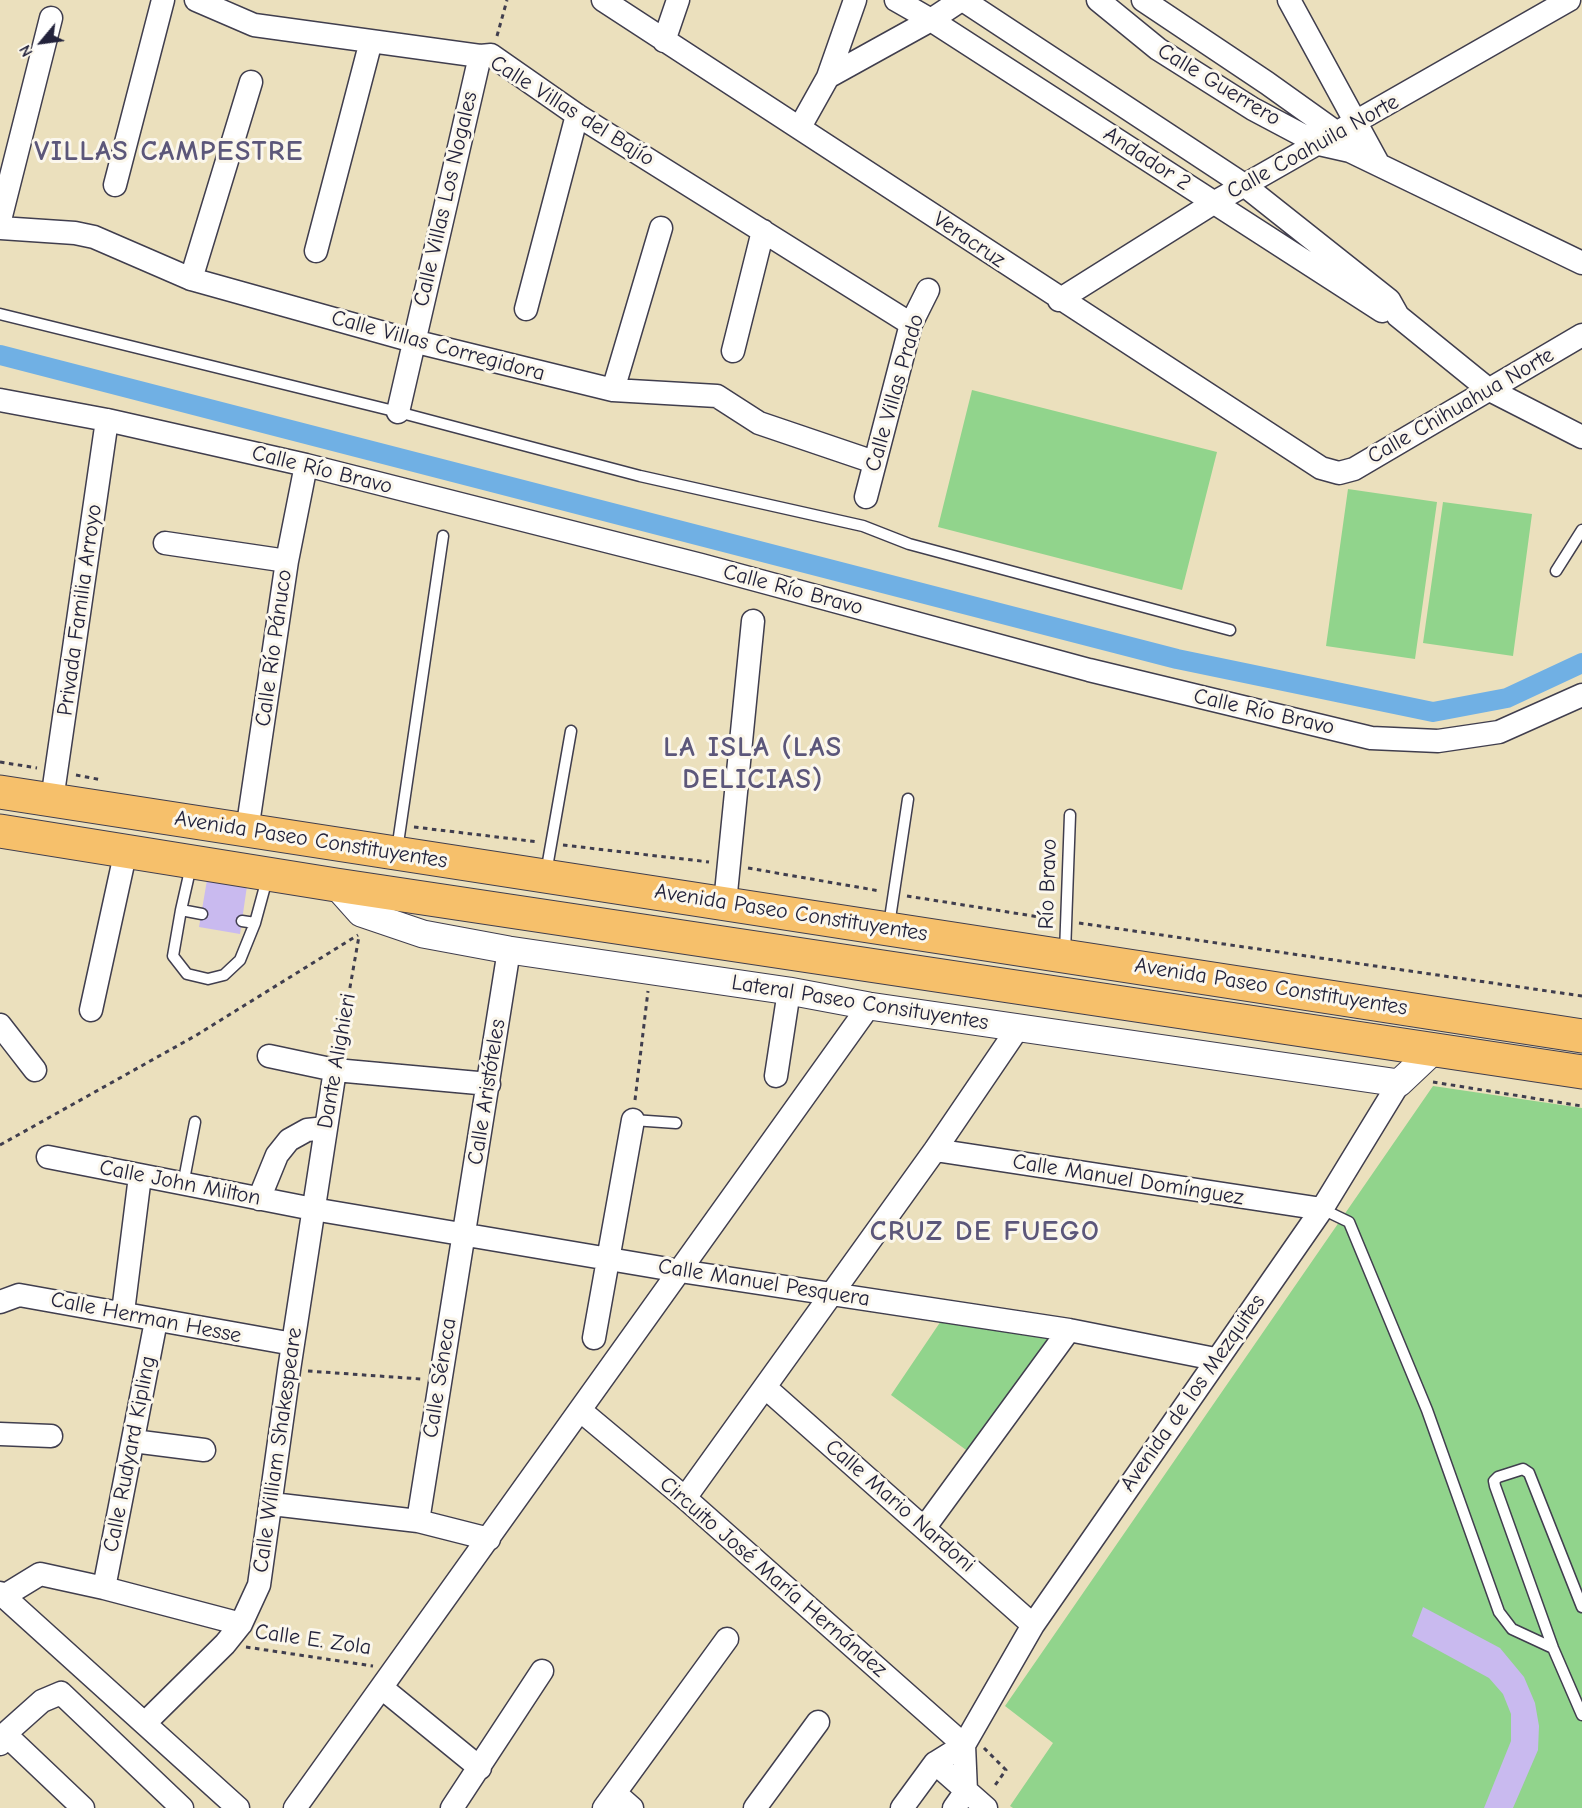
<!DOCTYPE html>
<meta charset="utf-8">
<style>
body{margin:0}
#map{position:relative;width:1582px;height:1808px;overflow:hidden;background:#ebe0bd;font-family:"Comic Neue",sans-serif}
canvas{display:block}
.north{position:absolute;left:12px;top:12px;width:60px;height:60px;-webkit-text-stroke:4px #fbf7ec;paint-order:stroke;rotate:241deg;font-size:16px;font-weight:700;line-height:24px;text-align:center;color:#22223b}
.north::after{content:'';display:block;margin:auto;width:21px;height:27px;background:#22223b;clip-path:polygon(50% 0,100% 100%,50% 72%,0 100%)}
</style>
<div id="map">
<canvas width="1582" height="1808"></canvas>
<div class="north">N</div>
</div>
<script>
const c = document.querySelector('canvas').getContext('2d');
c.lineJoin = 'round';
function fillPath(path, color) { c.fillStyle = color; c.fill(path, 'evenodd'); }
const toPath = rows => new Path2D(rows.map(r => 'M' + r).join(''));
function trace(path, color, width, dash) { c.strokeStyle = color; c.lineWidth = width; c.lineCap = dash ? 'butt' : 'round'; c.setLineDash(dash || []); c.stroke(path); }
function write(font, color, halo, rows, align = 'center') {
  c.font = font + ' "Comic Neue",sans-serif'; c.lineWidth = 6; c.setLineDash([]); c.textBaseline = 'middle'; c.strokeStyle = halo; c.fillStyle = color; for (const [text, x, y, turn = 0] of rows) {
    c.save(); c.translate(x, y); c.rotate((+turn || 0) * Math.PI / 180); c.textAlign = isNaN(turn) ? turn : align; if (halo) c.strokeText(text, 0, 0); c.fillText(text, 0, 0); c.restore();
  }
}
const green = toPath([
 [972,390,1217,452,1182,590,938,527],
 [1348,489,1437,502,1415,659,1326,646],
 [1443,502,1532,514,1513,656,1423,643],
 [1433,1086,1582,1108,1582,1808,1013,1808,1010,1806,1053,1743,1005,1706],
 [945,1315,1060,1334,973,1455,891,1395]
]);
const canal = toPath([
 [0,355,1177,659,1433,712,1507,698,1582,663]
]);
const building = toPath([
 [207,880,247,886,240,934,199,927],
 [1423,1607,1500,1648,1524,1677,1535,1703,1539,1726,1538,1750,1513,1808,1484,1808,1511,1741,1511,1714,1503,1694,1489,1678,1412,1636]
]);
const path = toPath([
 [497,36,507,0],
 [0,762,37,768],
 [76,775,102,780],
 [414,827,539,842],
 [563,845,709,862],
 [748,868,880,891],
 [907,896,1052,919],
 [1079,923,1582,996],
 [339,1050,359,936],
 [1433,1082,1582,1106],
 [635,1100,648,991],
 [0,1145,195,1036,358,935],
 [308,1371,421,1379],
 [246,1647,373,1666],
 [984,1748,1006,1770,993,1788]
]);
const service = toPath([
 [0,314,398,412,640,476,863,526,909,544,1230,630],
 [1556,571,1582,530],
 [397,850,443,536],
 [191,866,181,910,202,914],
 [546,873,571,731],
 [181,910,173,956,187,974,208,979,224,975,240,960,255,923],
 [242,921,255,923,267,879],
 [889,925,908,799],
 [1065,953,1070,815],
 [633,1120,676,1123],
 [183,1185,195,1122],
 [1322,1209,1349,1222,1427,1410,1499,1612,1512,1629,1553,1648],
 [1582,1607,1529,1473,1523,1469,1498,1477,1494,1481,1495,1486,1553,1648,1582,1715]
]);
const minor = toPath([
 [196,0,254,25,480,56,491,55,577,115,911,324],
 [603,0,1321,468,1339,473,1354,469,1582,335],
 [896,0,931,20,1382,311],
 [963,0,1244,185,1389,300,1398,316,1488,389,1582,437],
 [1098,0,1158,49,1253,109,1319,144,1350,151,1582,263],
 [1143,0,1267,83,1337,133,1344,143],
 [1289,0,1379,165],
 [664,41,678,0],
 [828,77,931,20,961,0],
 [800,127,828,77,855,0],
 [115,185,163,0],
 [0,220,51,18],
 [0,228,75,233,94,237,191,279,413,341,613,390,717,396,759,423,874,462],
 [316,251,371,41],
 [191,279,251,82],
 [1059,300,1215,202,1569,0],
 [526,309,577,115],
 [733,351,763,231],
 [613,390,661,228],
 [0,400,107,420,306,465,701,565,1089,670,1371,738,1438,741,1499,732,1582,695],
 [398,412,480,56],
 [866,497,911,324,928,290],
 [165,543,287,561],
 [52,800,107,420],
 [247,831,287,561,306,465],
 [725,903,753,621],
 [91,1010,126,850],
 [0,1025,35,1070],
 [269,1056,335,1070,489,1084],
 [776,1076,789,991],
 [935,1150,1322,1209],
 [48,1157,313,1209,680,1271,1069,1330,1215,1359],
 [259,1199,277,1155,289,1140,307,1130,326,1128],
 [0,1302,19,1295,293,1344],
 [123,1312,140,1176],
 [594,1338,633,1120],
 [766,1388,1033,1625],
 [581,1411,685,1498,964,1745],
 [0,1434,51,1436],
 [133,1441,204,1450],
 [685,1498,935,1150,1018,1028],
 [272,1504,418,1521,489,1539],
 [418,1521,509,950],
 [925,1527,1069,1330],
 [104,1588,156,1321],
 [0,1593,238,1808],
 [4,1596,40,1574,104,1588,241,1624],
 [382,1688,480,1768],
 [146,1722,225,1644,241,1624,259,1585,289,1370,335,1070],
 [5,1734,83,1808],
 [0,1744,5,1734,42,1701,61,1693,182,1808],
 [935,1763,986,1808],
 [615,1793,632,1808],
 [295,1808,869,1006],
 [452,1808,542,1671],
 [604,1808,727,1639],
 [755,1808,818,1722],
 [902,1808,935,1763,964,1745,1033,1625,1322,1209,1399,1083],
 [954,1808,966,1791,964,1745]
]);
const tertiary = toPath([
 [336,885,361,913,423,934,509,950,789,991,869,1006,1399,1083,1434,1050]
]);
const trunk = toPath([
 [0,792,1582,1036],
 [0,831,336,885,1582,1072]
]);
const streetNames = [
 ["Calle Guerrero",1219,85,31],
 ["Calle Villas del Bajío",572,111,32],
 ["Calle Coahuila Norte",1313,147,-29],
 ["Andador 2",1147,159,33],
 ["Calle Villas Los Nogales",446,199,-77],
 ["Veracruz",969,240,34],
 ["Calle Villas Corregidora",438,346,15],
 ["Calle Villas Prado",895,393,-74],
 ["Calle Chihuahua Norte",1461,406,-30],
 ["Calle Río Bravo",322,470,14],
 ["Calle Río Bravo",793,590,15],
 ["Privada Familia Arroyo",80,610,-82],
 ["Calle Río Pánuco",274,648,-82],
 ["Calle Río Bravo",1264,712,13],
 ["Avenida Paseo Constituyentes",311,840,9],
 ["Río Bravo",1048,884,-88],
 ["Avenida Paseo Constituyentes",791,913,9],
 ["Avenida Paseo Constituyentes",1271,987,9],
 ["Lateral Paseo Consituyentes",860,1003,9],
 ["Dante Alighieri",337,1061,-80],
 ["Calle Aristóteles",487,1092,-81],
 ["Calle Manuel Domínguez",1128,1180,9],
 ["Calle John Milton",180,1183,11],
 ["Calle Manuel Pesquera",764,1283,9],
 ["Calle Herman Hesse",146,1318,11],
 ["Calle Séneca",440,1378,-81],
 ["Avenida de los Mezquites",1193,1393,-55],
 ["Calle William Shakespeare",278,1450,-82],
 ["Calle Rudyard Kipling",130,1454,-79],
 ["Calle Mario Nardoni",900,1506,41],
 ["Circuito José María Hernández",773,1577,41],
 ["Calle E. Zola",313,1640,8]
];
const districtNames = [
 ["VILLAS CAMPESTRE",169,152],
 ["LA ISLA (LAS",753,748],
 ["DELICIAS)",753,780],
 ["CRUZ DE FUEGO",985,1232]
];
fillPath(green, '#91d48c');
trace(canal, '#70b0e4', 20);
fillPath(building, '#c9baef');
trace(service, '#403e4e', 13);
trace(minor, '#403e4e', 25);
trace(tertiary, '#403e4e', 29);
trace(trunk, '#403e4e', 35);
trace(path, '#403e4e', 3, [4.5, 4.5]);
trace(service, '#fff', 10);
trace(minor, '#fff', 22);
trace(tertiary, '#fff', 27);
trace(trunk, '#f6c06b', 33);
write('22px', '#22223b', '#fbf7ec', streetNames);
c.letterSpacing = '1.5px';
write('bold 28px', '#5c577a', '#fbf7ec', districtNames);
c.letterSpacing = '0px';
</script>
